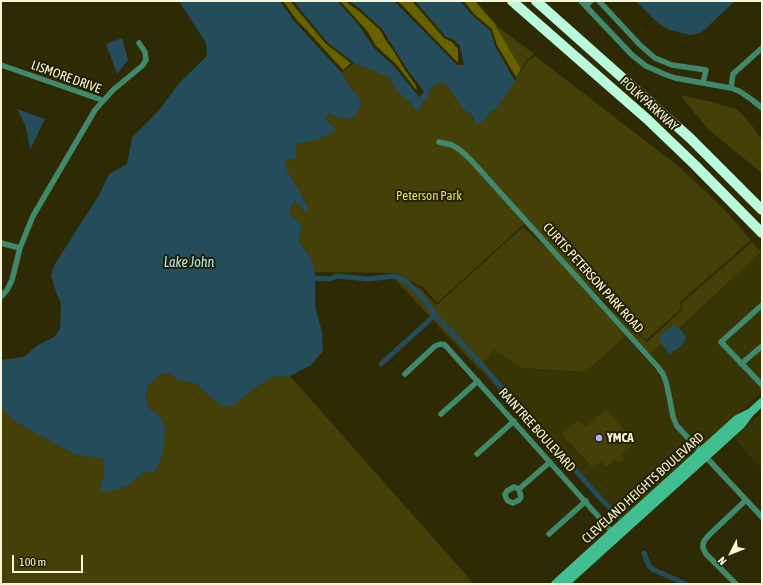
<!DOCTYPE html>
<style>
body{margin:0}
#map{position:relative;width:763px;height:585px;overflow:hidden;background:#2e2b04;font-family:"Asap Condensed",sans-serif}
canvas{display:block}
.frame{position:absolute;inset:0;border:2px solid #f7f6db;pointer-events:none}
.north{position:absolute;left:711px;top:533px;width:40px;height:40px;-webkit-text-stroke:3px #242100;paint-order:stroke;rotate:228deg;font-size:11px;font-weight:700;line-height:16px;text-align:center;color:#f7f6db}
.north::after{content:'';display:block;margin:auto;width:14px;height:18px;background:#f7f6db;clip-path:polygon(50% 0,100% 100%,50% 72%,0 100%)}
.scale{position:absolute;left:12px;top:555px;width:71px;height:18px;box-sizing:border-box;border:2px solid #f7f6db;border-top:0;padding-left:5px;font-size:12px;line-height:14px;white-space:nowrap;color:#f7f6db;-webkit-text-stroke:3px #242100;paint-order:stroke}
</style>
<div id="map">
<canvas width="763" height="585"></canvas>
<div class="frame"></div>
<div class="north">N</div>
<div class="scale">100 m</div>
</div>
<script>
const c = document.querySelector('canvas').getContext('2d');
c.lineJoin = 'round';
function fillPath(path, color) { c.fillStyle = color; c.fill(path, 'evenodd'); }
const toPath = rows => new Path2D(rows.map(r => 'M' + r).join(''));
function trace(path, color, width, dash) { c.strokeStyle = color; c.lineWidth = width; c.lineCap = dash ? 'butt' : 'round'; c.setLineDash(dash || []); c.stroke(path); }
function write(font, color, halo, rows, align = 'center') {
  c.font = font + ' "Asap Condensed",sans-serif'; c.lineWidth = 4; c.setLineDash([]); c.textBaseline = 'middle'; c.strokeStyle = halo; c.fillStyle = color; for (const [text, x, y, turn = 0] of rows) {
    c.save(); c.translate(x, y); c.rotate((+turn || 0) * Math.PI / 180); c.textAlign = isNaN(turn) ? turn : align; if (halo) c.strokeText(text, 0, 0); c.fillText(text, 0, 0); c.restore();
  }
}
const built = toPath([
 [761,252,762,253,762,302,720,340,719,344,756,383,762,389,762,392,701,447,680,424,675,416,672,393,665,373,650,354,662,344,667,351,673,352,680,347,685,341,686,336,679,328],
 [762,308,762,343,742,361,725,342],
 [626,336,661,376,667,395,672,422,675,427,697,451,620,522,478,368,495,350,521,368,585,372],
 [762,350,762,381,745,364],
 [762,412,762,469,734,438]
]);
const green = toPath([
 [494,24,534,54,527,60,521,69],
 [535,56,678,166,705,191,729,215,751,240,680,302,681,309,646,340,524,224,437,303,423,287,397,273,315,272,310,257,300,243,299,236,302,225,293,218,289,211,295,201,302,209,286,168,286,159,296,144,316,140,332,124,326,118,329,113,339,118,356,93,348,85,342,73,354,63,390,78,397,91,412,105,416,112,420,108,423,102,428,97,430,88,441,82,447,85,464,110,472,115,473,120,486,119,491,111,496,109,528,61],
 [680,95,712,102,738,110,753,127,762,140,762,173,709,130],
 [523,227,554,255,626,336,585,372,521,368,495,350,478,368,392,276,396,275,421,289,435,304,437,305],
 [752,242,761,252,679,328,675,325,672,326,664,332,659,340,662,344,650,354,605,304,647,342,682,310,682,303],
 [169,373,178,380,197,384,209,396,222,406,252,390,272,377,290,376,474,584,1,584,1,406,17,423,76,455,104,459,104,472,100,490,128,486,145,471,160,416,148,407,146,397,148,386,159,375],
 [606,409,635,442,621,454,625,458,619,463,615,459,606,467,601,461,593,468,562,434,578,420,585,427]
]);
const forest = toPath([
 [283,1,290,1,326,44,351,63,343,70,313,37,296,19],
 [340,1,345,1,359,11,380,30,386,41,393,50,405,70,416,86,417,91,396,64,376,46,368,32],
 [398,1,412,1,444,38,452,42,458,49,458,62,457,62],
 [464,1,475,1,497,26,495,25,521,69,516,77,497,45,492,29,474,14]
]);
const water = toPath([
 [179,1,280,1,294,21,342,73,348,85,356,93,362,104,353,119,339,118,329,113,326,118,336,131,316,140,296,144,296,159,286,159,286,168,306,204,308,209,306,213,295,201,289,211,293,218,302,225,299,236,300,243,310,257,315,272,315,306,322,332,323,351,311,365,290,376,272,377,252,390,233,406,222,406,209,396,197,384,178,380,169,373,159,375,148,386,146,397,148,407,160,416,165,428,164,445,160,462,154,473,145,471,128,486,108,492,100,490,104,472,104,459,76,455,17,423,3,409,1,406,1,360,24,357,38,345,54,337,60,329,61,303,56,292,51,275,55,264,99,195,109,174,127,164,132,138,161,108,179,83,207,56,206,43],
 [293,1,337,1,358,24,374,48,394,66,419,97,424,92,407,69,382,29,360,9,349,1,394,1,457,65,464,65,460,46,454,40,446,37,415,1,460,1,472,15,491,31,495,46,515,81,496,109,491,111,486,119,480,123,475,124,472,115,464,110,447,85,441,82,430,88,428,97,423,102,420,108,416,112,412,105,397,91,390,78,354,63,328,43],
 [636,1,735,1,704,30,700,33,690,35,670,30,659,24],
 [122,38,128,60,117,74,106,44],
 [17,109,45,119,30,150,26,127],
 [675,325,679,328,686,336,685,341,680,347,669,354,659,340,660,337,664,332,672,326]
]);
const canal = toPath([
 [315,278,330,279,337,276,368,279,396,276,406,281,424,299,435,315,470,352,602,500,619,517],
 [381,364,435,315],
 [644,553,649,566,654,570,686,584]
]);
const street = toPath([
 [581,1,632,55,646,66,664,74,675,78,731,88,739,91,751,99,762,108],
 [599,1,640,45,655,58,672,65,706,70,703,83],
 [586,6,591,1],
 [1,65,102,100],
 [731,88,733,74,762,48],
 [439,142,452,145,460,150,470,159,657,366,663,374,666,382,669,395,673,417,677,426,762,517],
 [1,243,20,248],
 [1,297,7,290,12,280,20,248,33,216,95,110,113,90,142,66,146,60,145,52,139,43],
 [762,305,721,342,762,385],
 [741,364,762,346],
 [405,374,435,346,441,344,445,345,614,534],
 [441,414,478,381],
 [477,454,514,421],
 [519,489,521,497,519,500,513,503,508,501,506,498,505,494,507,491,514,487,519,489,550,462],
 [549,534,586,501],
 [736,584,706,554,703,548,703,545,704,541,709,535,746,500]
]);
const secondary = toPath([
 [555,584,737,419,749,413],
 [565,584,741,425,750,413,762,402]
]);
const highway = toPath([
 [512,1,647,119,695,165,762,233],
 [536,1,690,138,762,210]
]);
const markers = [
 [599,438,4,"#b0aefa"]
];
const streetNames = [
 ["LISMORE DRIVE",66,77,20],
 ["POLK PARKWAY",649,104,42],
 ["CURTIS PETERSON PARK ROAD",593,278,48],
 ["RAINTREE BOULEVARD",537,430,48],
 ["CLEVELAND HEIGHTS BOULEVARD",643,488,-42]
];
const parkNames = [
 ["Peterson Park",429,196]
];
const poiNames = [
 ["YMCA",607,438]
];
const waterNames = [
 ["Lake John",189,263]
];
fillPath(built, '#373405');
fillPath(green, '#444007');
fillPath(forest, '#686100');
fillPath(water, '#244c5b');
trace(canal, '#244c5b', 5);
trace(street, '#41896c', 5.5);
trace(secondary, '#42bf92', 8);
trace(highway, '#b9f9dc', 10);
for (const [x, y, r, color] of markers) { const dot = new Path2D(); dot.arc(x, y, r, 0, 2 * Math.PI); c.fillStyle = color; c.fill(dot); trace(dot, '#242100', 1.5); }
write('13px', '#f7f6db', '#242100', streetNames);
write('13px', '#eadf51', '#242100', parkNames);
write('bold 13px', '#f7f6db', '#242100', poiNames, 'left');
write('italic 14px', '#ade4fa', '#242100', waterNames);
</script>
